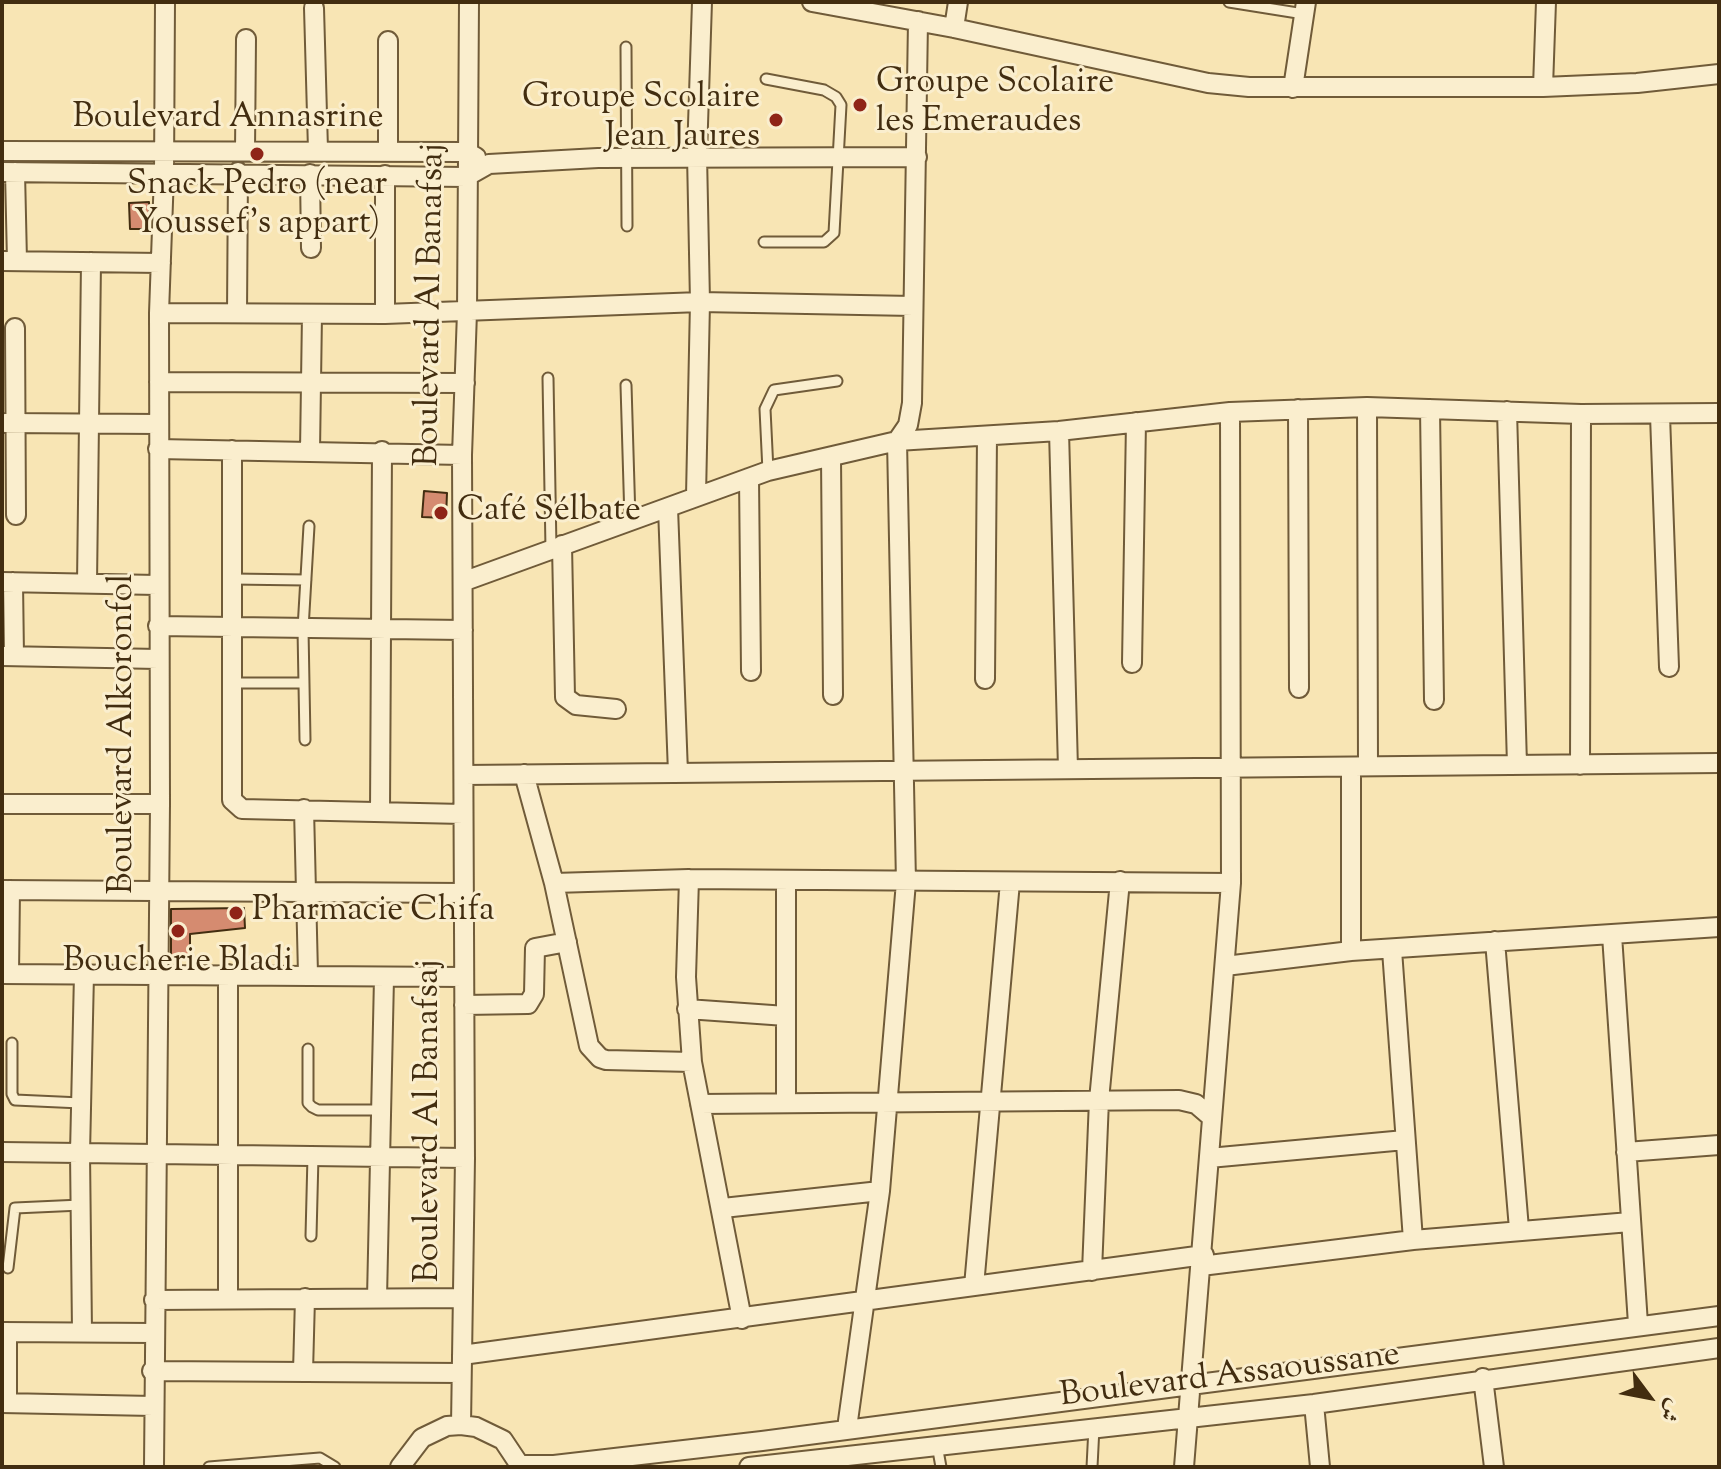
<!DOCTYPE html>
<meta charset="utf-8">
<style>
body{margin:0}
#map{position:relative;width:1721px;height:1469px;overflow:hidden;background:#f8e5b4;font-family:"Sorts Mill Goudy",Amiri,serif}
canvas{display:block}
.frame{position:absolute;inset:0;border:4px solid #422d10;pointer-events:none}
.north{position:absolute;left:1609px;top:1357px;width:80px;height:80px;-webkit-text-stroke:6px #faeece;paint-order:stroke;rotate:122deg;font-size:22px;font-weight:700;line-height:32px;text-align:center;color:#422d10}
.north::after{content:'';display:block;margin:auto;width:28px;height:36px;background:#422d10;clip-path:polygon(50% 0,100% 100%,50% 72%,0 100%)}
</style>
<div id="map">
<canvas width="1721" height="1469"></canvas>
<div class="frame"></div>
<div class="north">ش</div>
</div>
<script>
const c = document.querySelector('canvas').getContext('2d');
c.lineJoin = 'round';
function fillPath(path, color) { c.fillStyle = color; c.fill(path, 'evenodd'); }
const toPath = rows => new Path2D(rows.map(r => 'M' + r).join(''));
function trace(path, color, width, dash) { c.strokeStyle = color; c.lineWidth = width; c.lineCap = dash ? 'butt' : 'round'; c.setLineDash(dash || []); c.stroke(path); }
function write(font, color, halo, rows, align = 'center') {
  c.font = font + ' "Sorts Mill Goudy",serif'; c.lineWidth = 6; c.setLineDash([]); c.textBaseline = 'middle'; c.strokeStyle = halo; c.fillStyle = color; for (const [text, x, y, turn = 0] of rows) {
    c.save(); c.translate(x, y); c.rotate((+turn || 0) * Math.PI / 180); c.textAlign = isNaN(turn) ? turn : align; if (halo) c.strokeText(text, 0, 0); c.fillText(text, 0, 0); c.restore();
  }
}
const building = toPath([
 [149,202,150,229,130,229,129,203,149,202],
 [424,491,447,493,446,518,422,517,424,491],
 [244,908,245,928,190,934,190,959,171,959,171,909,244,908]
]);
const lane = toPath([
 [1229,2,1304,14],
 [626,47,627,226],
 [764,242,824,242,834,233,841,105,836,97,824,90,766,79],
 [548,378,551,549],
 [626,385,630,520],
 [768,471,765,409,774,390,837,381],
 [232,579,306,580],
 [232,683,304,683],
 [305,740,303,629,309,526],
 [12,1043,12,1094,15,1100,81,1103],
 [308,1049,308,1103,312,1107,318,1110,381,1110],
 [311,1236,313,1156],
 [8,1268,15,1208,81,1205],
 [937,1445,941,1467],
 [209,1467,320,1458,335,1467],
 [1092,1467,1094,1427]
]);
const street = toPath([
 [812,2,954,28,1208,83,1249,87,1543,87,1637,83,1719,74],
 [314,8,318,150],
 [954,28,958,2],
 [388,41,388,151],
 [1543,87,1546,2],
 [1293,88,1306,2],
 [2,151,467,152,476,157],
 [245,151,246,39],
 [2,172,466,177,489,164,598,158,917,157],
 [15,172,17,261],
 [310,174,311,248],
 [2,261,161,263],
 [159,313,385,314,700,302,913,306],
 [237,313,238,172],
 [385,314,385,175],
 [15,328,16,515],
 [159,382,465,383],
 [1367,407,1368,766],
 [1298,409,1299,688],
 [1430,409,1434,700],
 [1507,411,1517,765],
 [1660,415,1669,667],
 [5,423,158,424],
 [1059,431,1068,769],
 [158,449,462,455],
 [232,450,232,800,242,809,463,814],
 [310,451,312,314],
 [831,457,833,695],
 [749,478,751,671],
 [696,496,700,302,697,155,702,2],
 [668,508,678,773],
 [562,545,565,697,576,705,616,709],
 [465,581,768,471,897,441,908,425,912,403,918,21],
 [2,582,157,585],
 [13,582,14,656],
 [87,583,91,262],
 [158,626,463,630],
 [2,656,158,659],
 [1132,663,1136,422],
 [985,679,987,436],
 [1580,765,1581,414],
 [524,774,554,883,589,1046,600,1058,606,1060,692,1062],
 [464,775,1719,763],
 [2,804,160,804],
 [304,809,308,974],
 [380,812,382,451],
 [689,879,686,977,692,1062,742,1319],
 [786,881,786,1103],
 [554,883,689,879,1231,883],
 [2,890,462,893],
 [1612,935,1638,1324],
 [1495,941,1519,1229],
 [1392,950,1413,1240],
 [1351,951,1351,767],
 [1225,966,1351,951,1719,927],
 [2,974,464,977],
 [9,974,10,890],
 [228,974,228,1298],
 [464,1005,528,1004,534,994,535,948,567,942],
 [687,1009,786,1016],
 [700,1104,1179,1100,1196,1104,1210,1116],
 [2,1152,465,1158],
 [1626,1152,1719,1145],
 [1209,1158,1405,1140],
 [723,1208,880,1191],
 [1201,1266,1413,1240,1630,1222],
 [1092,1271,1099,1100,1120,881],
 [974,1286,1010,882],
 [377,1298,384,978],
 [154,1300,462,1298],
 [2,1332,153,1333],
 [7,1332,7,1403],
 [82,1332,80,1153,84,974],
 [462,1355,1204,1255],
 [152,1371,461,1373],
 [303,1372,305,1298],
 [1483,1378,1494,1467],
 [2,1403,153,1406],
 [1314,1404,1320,1467],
 [461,1425,465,1158,462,455,467,312,469,2],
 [847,1428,880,1191,906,882,897,441,1059,431,1230,412,1367,407,1581,414,1719,413],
 [520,1465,554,1465,762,1441,1719,1316],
 [154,1467,160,804,159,313,164,174,165,2],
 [400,1467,422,1438,447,1426,461,1425,476,1427,503,1440,521,1467],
 [749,1467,1314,1404,1719,1348],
 [1184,1467,1231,883,1230,412]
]);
const markers = [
 [860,105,8,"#8f2418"],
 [776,120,8,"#8f2418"],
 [257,154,8,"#8f2418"],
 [441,513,8,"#8f2418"],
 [236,913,8,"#8f2418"],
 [178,931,8,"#8f2418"]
];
const poiNames = [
 ["Groupe Scolaire",876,85],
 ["les Emeraudes",876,124],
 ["Groupe Scolaire",760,100,"right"],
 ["Jean Jaures",760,139,"right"],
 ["Snack Pedro (near",257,187,"center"],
 ["Youssef's appart)",257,226,"center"],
 ["Café Sélbate",457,513],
 ["Pharmacie Chifa",252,913],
 ["Boucherie Bladi",178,964,"center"]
];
const streetNames = [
 ["Boulevard Annasrine",228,120],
 ["Boulevard Al Banafsaj",433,305,-89],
 ["Boulevard Alkoronfol",125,734,-90],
 ["Boulevard Al Banafsaj",431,1121,-90],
 ["Boulevard Assaoussane",1230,1378,-7]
];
fillPath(building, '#d58b70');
trace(building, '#422d10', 2);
trace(lane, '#705b39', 13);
trace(street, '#705b39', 22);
trace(lane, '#faeece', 9);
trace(street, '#faeece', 18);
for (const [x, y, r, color] of markers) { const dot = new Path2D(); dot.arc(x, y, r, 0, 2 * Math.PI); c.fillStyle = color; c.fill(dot); trace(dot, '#faeece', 3); }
write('34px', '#422d10', '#faeece', poiNames, 'left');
write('34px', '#422d10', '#faeece', streetNames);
</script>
